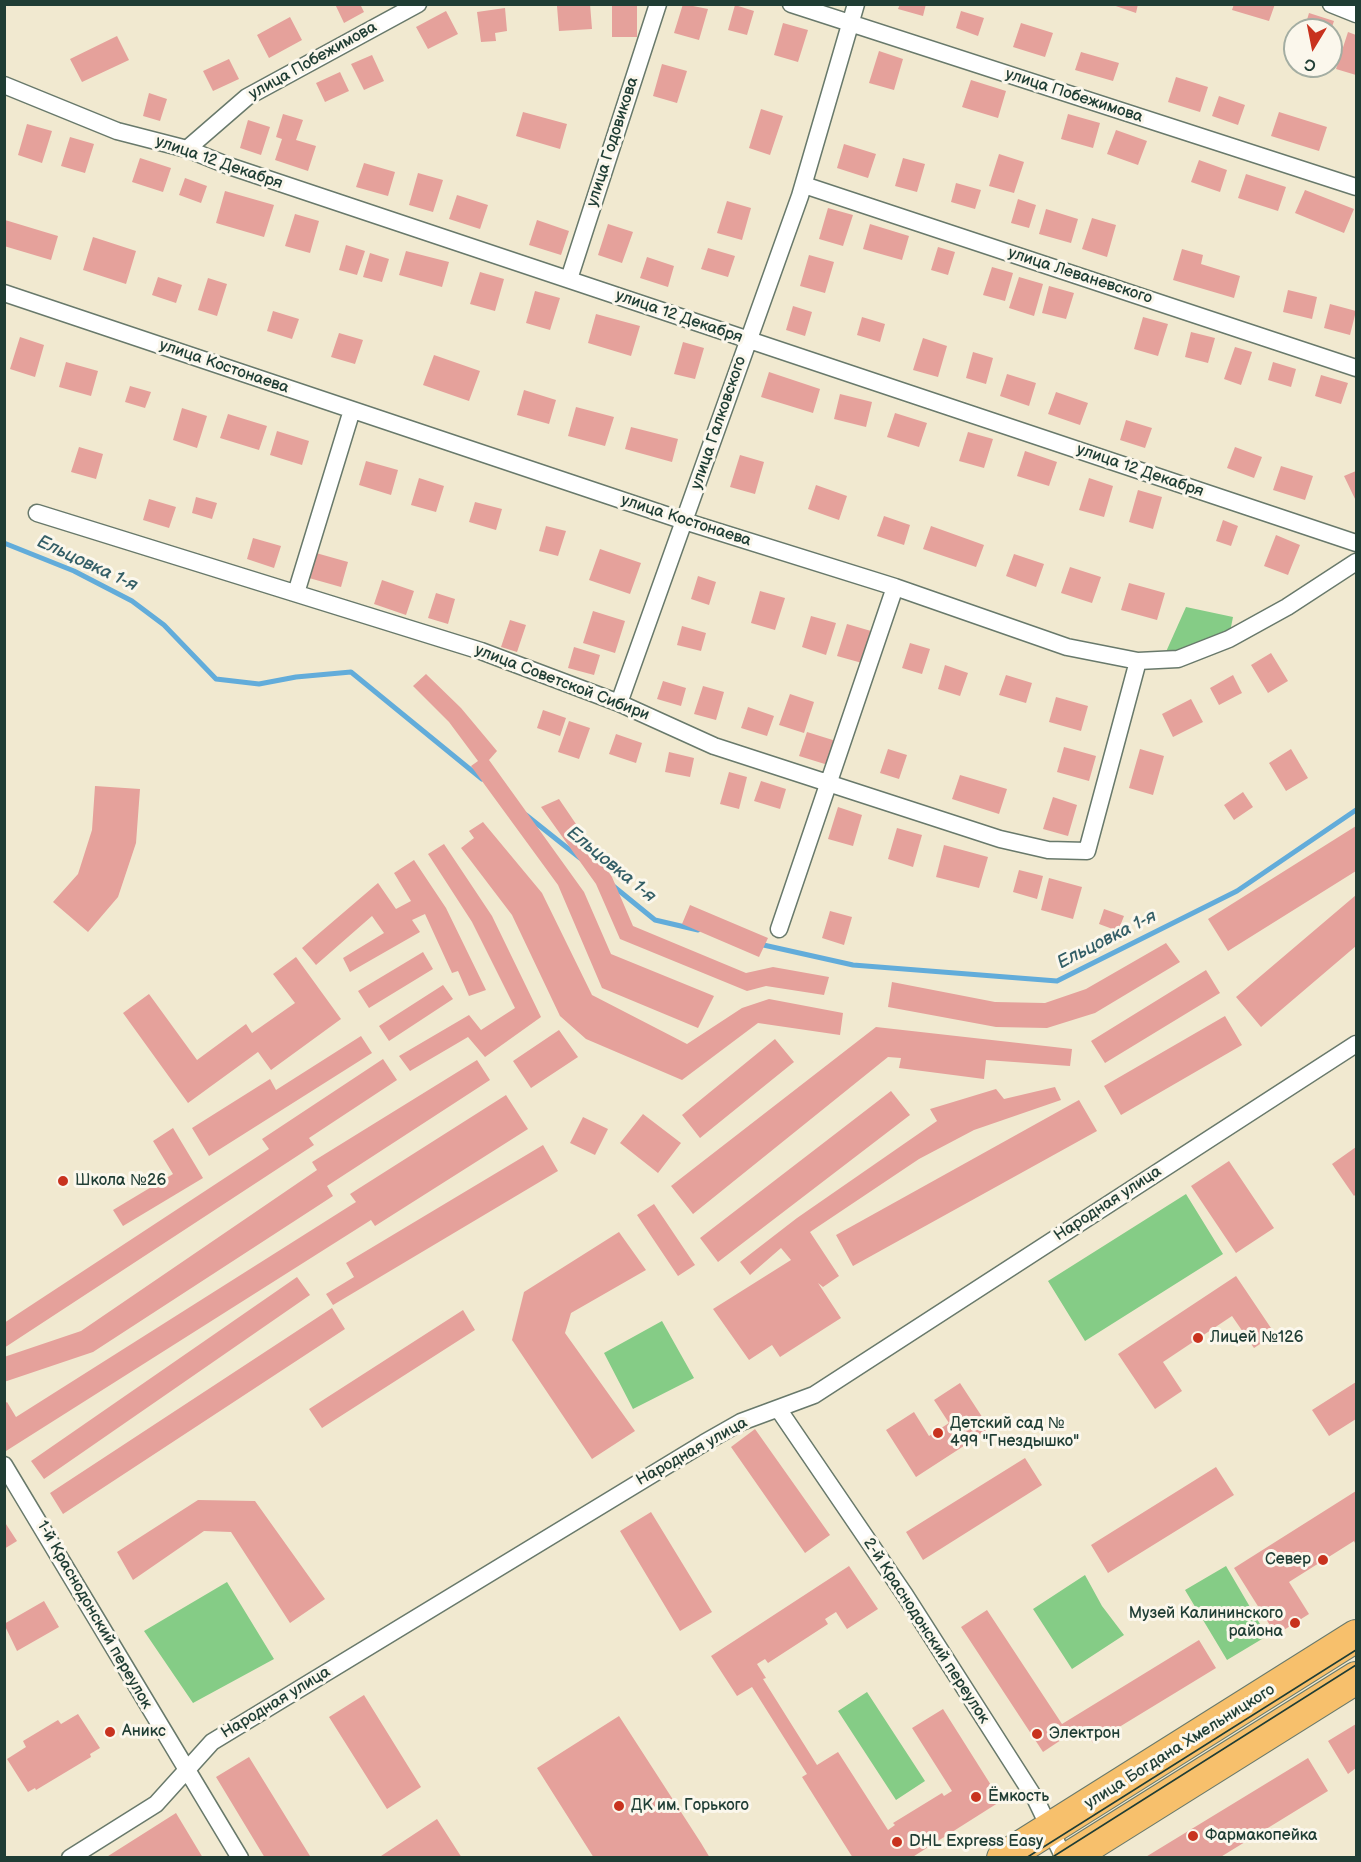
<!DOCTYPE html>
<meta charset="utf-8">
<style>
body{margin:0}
#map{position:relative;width:1361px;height:1862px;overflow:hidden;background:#f1e9d0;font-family:"Balsamiq Sans",sans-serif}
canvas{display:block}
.frame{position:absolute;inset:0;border:6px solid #1f3d34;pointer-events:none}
.north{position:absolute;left:1283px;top:18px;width:60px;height:60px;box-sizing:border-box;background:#fbf7ec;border:2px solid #a3ada2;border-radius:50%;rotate:190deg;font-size:16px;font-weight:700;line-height:24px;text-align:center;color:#1f3d34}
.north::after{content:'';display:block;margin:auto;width:21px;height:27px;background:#c8321e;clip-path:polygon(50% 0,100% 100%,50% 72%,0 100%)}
</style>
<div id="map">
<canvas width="1361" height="1862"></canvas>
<div class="frame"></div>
<div class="north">С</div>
</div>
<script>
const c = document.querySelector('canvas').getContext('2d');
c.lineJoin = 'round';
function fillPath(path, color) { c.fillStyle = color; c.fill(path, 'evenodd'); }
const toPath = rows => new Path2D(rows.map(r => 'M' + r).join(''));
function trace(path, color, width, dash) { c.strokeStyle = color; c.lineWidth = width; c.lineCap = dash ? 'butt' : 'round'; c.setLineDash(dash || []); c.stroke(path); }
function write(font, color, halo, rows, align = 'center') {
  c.font = font + ' "Balsamiq Sans",sans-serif'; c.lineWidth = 6; c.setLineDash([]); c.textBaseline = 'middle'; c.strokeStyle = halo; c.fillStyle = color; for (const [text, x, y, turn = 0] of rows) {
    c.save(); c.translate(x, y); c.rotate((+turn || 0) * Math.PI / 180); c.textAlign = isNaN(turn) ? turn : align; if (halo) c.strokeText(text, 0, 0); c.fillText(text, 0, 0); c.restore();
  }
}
const green = toPath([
 [1186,607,1233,617,1230,632,1200,646,1165,654],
 [1186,1194,1223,1254,1085,1341,1048,1281],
 [662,1321,694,1378,633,1409,604,1353],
 [1226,1566,1267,1636,1227,1660,1185,1590],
 [1085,1575,1102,1606,1124,1635,1072,1669,1033,1609],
 [227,1582,274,1659,193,1703,144,1631],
 [867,1692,925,1781,896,1800,838,1711]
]);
const stream = toPath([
 [4,543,74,571,132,601,164,625,216,679,259,684,296,677,351,672,482,779],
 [526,815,580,858],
 [612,885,655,920,698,930],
 [759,944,853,965,1057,981,1237,891,1356,810]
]);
const building = toPath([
 [335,4,360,4,364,12,344,23],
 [590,4,592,29,559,31,557,6],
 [612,4,637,4,637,37,612,37],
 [683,4,708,9,699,40,674,33],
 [900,4,926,4,923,16,898,9],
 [1110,4,1138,4,1136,13],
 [1234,4,1275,4,1269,21,1232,10],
 [735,5,754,11,747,35,728,30],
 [505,8,507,31,495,33,496,41,481,42,477,12],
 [446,11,458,34,428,49,416,27],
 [961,11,984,18,978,36,956,28],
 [1309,13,1334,21,1331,30,1304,30],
 [290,17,302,40,269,58,257,35],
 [783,23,808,30,798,62,774,55],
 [1021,23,1053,33,1045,57,1013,47],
 [1348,32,1356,35,1356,75,1336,69],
 [117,36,129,60,82,82,70,59],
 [879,51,903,59,894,90,869,83],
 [1081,52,1119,63,1113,81,1075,70],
 [372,55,384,81,364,90,351,64],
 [229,59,239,79,213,91,203,71],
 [662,64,687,71,677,103,653,96],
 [340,72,349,91,325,102,316,83],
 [1176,77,1208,87,1200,112,1168,102],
 [971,80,1006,91,998,118,962,107],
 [149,93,167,99,160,121,143,116],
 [1219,96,1245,105,1238,125,1212,116],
 [761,109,783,116,770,155,749,148],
 [523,112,567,124,560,149,516,136],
 [1279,112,1327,127,1319,151,1271,136],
 [283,114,303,120,296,140,316,146,308,171,275,160,282,139,276,137],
 [1068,114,1100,123,1093,148,1061,139],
 [248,120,270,127,261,155,240,148],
 [27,124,52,131,42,163,18,155],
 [1116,130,1147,141,1138,165,1107,154],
 [70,137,94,144,85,173,61,166],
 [844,144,876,154,868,178,837,168],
 [999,154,1024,162,1014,193,989,186],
 [140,158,171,168,163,192,132,182],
 [903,158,925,164,917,192,895,186],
 [1199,160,1227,170,1220,192,1191,182],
 [364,163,395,172,388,196,356,187],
 [418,173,443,180,433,212,409,205],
 [1246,174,1286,187,1278,211,1238,198],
 [185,178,207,186,201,203,179,195],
 [956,183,981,190,975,209,951,202],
 [1305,190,1354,209,1344,233,1295,213],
 [225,191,274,205,264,237,216,223],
 [457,195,488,205,480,229,449,219],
 [1018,199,1036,205,1029,228,1011,223],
 [727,201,751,208,742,240,717,233],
 [828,208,853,215,843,246,819,239],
 [1046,209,1078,219,1071,243,1039,234],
 [295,214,319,221,310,253,285,246],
 [1092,218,1116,225,1107,257,1082,249],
 [5,220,58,236,51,260,4,246],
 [537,220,569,231,561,255,529,245],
 [608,224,633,232,622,263,598,255],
 [870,224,909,236,902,260,863,249],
 [93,237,136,251,126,284,83,270],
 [346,245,365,251,357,275,339,270],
 [938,247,955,252,948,275,931,270],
 [708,248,735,256,728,277,701,269],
 [1182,249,1203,255,1201,264,1240,276,1234,298,1173,280],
 [406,251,449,262,442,287,399,275],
 [370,253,389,259,382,282,363,277],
 [809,255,834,262,825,293,800,286],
 [647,257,674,266,668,287,640,278],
 [992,267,1013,273,1005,301,983,295],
 [480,272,504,279,495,311,470,304],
 [158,277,182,285,176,303,152,295],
 [1019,277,1043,284,1034,316,1009,308],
 [208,278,227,284,217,316,198,310],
 [1049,286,1074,293,1066,319,1042,313],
 [1288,290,1317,297,1312,319,1283,312],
 [535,291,560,298,550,330,526,323],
 [1330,304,1356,311,1350,335,1324,328],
 [793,306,812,312,805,336,786,330],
 [273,311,299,319,292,339,267,331],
 [596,314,640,326,631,356,588,343],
 [862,317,885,324,880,342,857,335],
 [1143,317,1168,324,1158,356,1134,349],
 [1191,332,1215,338,1208,363,1185,357],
 [339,333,363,340,355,364,331,357],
 [20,337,44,345,35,377,10,369],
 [923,338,947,346,938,377,913,370],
 [683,342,704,348,695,379,674,374],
 [1235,347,1252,352,1241,385,1224,379],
 [973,352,993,358,986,384,966,378],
 [434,355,480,371,469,401,423,385],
 [66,362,98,371,91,396,59,387],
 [1273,362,1296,369,1291,387,1268,380],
 [769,372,820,389,813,413,761,397],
 [1007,374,1036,383,1029,406,1000,396],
 [1321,375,1348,383,1341,404,1315,396],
 [130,386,151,392,145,408,125,402],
 [524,390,556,400,549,424,517,415],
 [1056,392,1088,403,1080,425,1048,414],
 [840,394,872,402,866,427,834,419],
 [576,407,614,417,605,446,568,436],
 [182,408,207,416,197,448,173,440],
 [895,413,927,423,919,447,887,437],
 [228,414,267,426,259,450,220,438],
 [1126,420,1152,428,1145,448,1120,440],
 [631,427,678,439,672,462,625,449],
 [277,431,309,441,302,465,270,455],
 [968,432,993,439,984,468,959,461],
 [79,447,103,454,96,479,71,472],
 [1235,447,1262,457,1254,478,1227,468],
 [1025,451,1057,462,1049,486,1017,476],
 [740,455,764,462,755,494,730,487],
 [366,461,398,470,391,495,359,485],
 [1281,466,1313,476,1305,500,1273,490],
 [1356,471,1356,501,1344,476],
 [419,478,444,486,436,512,411,505],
 [1089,478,1113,486,1104,517,1079,510],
 [816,485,847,496,839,520,808,509],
 [1138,490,1162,497,1153,529,1129,522],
 [196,497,217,503,212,519,192,513],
 [149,499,176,507,169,528,143,520],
 [475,502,502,509,496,530,469,522],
 [884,516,910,525,904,545,877,536],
 [1223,520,1238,526,1231,546,1216,541],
 [546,526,566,531,558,556,539,551],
 [931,526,984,545,976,567,923,549],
 [1276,535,1300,545,1288,575,1264,566],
 [253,538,281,546,274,568,247,559],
 [600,549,641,563,630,594,589,580],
 [316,553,348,562,341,587,309,578],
 [1014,554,1044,564,1036,587,1006,576],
 [1070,567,1101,577,1092,603,1061,593],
 [698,576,716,582,709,605,691,599],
 [382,580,414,591,406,615,374,604],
 [1129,583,1165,593,1157,620,1121,610],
 [760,591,785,598,775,630,751,623],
 [436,593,455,599,448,624,428,618],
 [593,611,625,621,615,653,583,643],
 [811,616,836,623,826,655,802,647],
 [510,620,526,625,517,652,501,647],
 [847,624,871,631,862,663,837,656],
 [682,626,706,633,701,651,677,645],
 [910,643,930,649,922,674,902,668],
 [574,647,600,655,594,675,568,668],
 [1271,653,1288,681,1268,693,1251,665],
 [945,665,968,673,960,696,938,689],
 [426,674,461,708,497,751,489,760,584,892,611,954,714,996,698,1028,602,988,558,885,471,766,478,761,449,722,413,686],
 [1006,675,1032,683,1026,703,999,695],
 [1233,675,1242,693,1219,705,1210,688],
 [663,681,686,688,681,706,657,699],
 [703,686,724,692,716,720,694,714],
 [790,694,814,702,804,733,779,725],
 [1056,697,1088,706,1081,731,1049,722],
 [1191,699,1203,722,1173,737,1162,714],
 [748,707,774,716,767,736,741,728],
 [543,710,566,718,560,736,537,728],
 [569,721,590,728,579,759,558,752],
 [807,732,836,741,828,765,799,756],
 [616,734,642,743,636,763,609,754],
 [1064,747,1096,756,1089,781,1057,772],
 [888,749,907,755,899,779,880,773],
 [1140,749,1164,756,1153,795,1129,788],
 [1291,749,1308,778,1286,791,1269,763],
 [669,752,694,758,690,777,665,772],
 [729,772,747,777,739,809,720,804],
 [960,775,1007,789,999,814,952,799],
 [761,781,786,789,780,809,754,801],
 [95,786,140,789,136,843,118,897,88,932,53,902,78,874,92,830],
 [1243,792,1253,807,1234,820,1224,805],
 [1053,797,1077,805,1068,836,1043,829],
 [559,799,612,877,633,926,746,973,773,967,829,977,824,995,766,986,747,991,620,939,596,884,541,807],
 [838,807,862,815,853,846,828,839],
 [483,822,542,893,592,995,687,1044,742,1008,769,999,843,1013,840,1035,758,1023,682,1080,586,1039,560,1016,512,915,461,848,474,838,469,831],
 [1356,826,1356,871,1228,951,1208,919],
 [897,828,922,835,913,867,888,859],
 [444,844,492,916,541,1017,485,1057,468,1037,410,1071,399,1056,469,1015,481,1030,515,1008,472,922,428,854],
 [944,845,988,857,979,888,936,877],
 [414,860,446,908,486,990,469,996,458,971,452,973,425,914,412,920,420,932,350,972,343,958,384,933,372,916,316,965,302,948,378,883,396,909,411,901,394,873],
 [1019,870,1043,876,1037,899,1013,892],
 [1049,878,1082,887,1073,919,1041,910],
 [1356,895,1356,946,1261,1027,1236,997],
 [690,905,768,938,759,957,682,924],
 [1104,909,1124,916,1118,931,1099,924],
 [830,911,852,917,844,945,822,938],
 [1166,943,1180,962,1095,1013,1047,1028,996,1027,888,1007,892,982,995,1002,1045,1003,1086,989],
 [423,952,433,969,369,1008,358,991],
 [296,957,341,1019,271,1070,258,1052,188,1103,123,1013,149,994,197,1060,246,1024,252,1033,295,1003,273,974],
 [1206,970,1220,993,1105,1063,1091,1041],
 [443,985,453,999,389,1041,379,1026],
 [1225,1016,1242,1045,1121,1115,1104,1086],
 [876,1027,1072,1049,1070,1066,986,1060,984,1079,899,1068,901,1058,888,1057,693,1214,671,1186],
 [559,1030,578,1057,531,1088,513,1061],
 [361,1036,372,1053,209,1156,192,1128,270,1079,276,1090],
 [775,1039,794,1062,700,1138,682,1115],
 [383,1059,397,1080,309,1138,314,1145,4,1348,4,1323,269,1149,262,1139],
 [477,1060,490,1080,327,1186,333,1196,93,1352,4,1382,4,1357,81,1331,317,1170,312,1162],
 [1055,1087,1061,1100,974,1130,919,1159,810,1232,839,1276,823,1287,818,1283,841,1318,780,1357,772,1345,749,1360,713,1309,791,1260,781,1248,750,1275,740,1262,797,1218,937,1121,930,1109,996,1089,1004,1099],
 [891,1091,910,1115,718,1262,700,1238],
 [506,1095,528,1129,375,1226,371,1220,6,1451,4,1404,7,1402,16,1417,356,1202,350,1194],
 [1079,1100,1097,1131,853,1266,836,1235],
 [643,1114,681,1143,658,1173,620,1143],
 [583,1117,608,1129,595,1155,570,1143],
 [173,1128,203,1178,123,1226,113,1210,173,1174,153,1141],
 [543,1145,558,1171,333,1305,326,1294,354,1277,346,1263],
 [1356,1147,1356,1194,1354,1196,1332,1164],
 [1229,1161,1274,1228,1236,1253,1191,1186],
 [654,1204,695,1265,678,1276,637,1215],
 [619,1232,646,1270,571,1313,565,1333,635,1431,592,1459,512,1340,524,1292],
 [1236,1276,1275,1334,1254,1348,1232,1316,1163,1362,1182,1391,1155,1409,1118,1354],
 [297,1277,310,1295,44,1479,31,1461],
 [332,1308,345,1329,63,1514,50,1493],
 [463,1310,475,1330,322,1428,309,1409],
 [1356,1382,1356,1419,1329,1436,1312,1410],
 [960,1383,990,1429,916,1477,886,1430,914,1412,929,1436,949,1423,934,1400],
 [755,1429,830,1535,805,1553,731,1447],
 [1025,1458,1042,1485,923,1560,906,1532],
 [1216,1467,1234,1495,1108,1573,1091,1545],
 [1356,1491,1356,1545,1354,1541,1289,1582,1309,1614,1276,1635,1234,1568],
 [198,1500,255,1501,325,1599,290,1623,231,1532,204,1531,133,1580,117,1552],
 [651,1512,712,1612,680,1631,620,1531],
 [4,1521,17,1541,4,1549],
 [849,1566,878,1609,847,1629,836,1612,825,1619,828,1624,768,1663,765,1659,757,1664,766,1678,763,1679,817,1765,838,1752,888,1830,895,1825,893,1823,942,1793,944,1796,952,1791,912,1728,943,1709,1001,1801,911,1858,853,1858,802,1777,807,1774,752,1687,737,1696,711,1656],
 [44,1601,59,1627,17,1651,4,1624],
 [987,1610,1062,1724,1199,1640,1216,1668,1093,1743,1082,1726,1043,1752,961,1627],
 [364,1695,421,1787,387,1809,329,1717],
 [78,1714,100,1748,90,1754,91,1757,36,1790,35,1788,28,1792,7,1759,26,1747,23,1741,58,1720,61,1724],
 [619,1716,701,1843,710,1858,594,1858,537,1768],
 [1356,1724,1356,1768,1348,1774,1328,1741],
 [249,1757,310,1856,308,1858,265,1858,216,1777],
 [1308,1758,1328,1791,1219,1858,1144,1858],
 [176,1813,203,1858,105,1858],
 [437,1819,462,1858,378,1858]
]);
const street = toPath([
 [791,4,1356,187],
 [1331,4,1356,14],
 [4,85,117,131,187,149,229,166,1356,543],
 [187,149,247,97,418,4],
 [804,185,1356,368],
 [569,279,658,4],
 [4,293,684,521,895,587,1067,647,1138,661,1178,659,1229,639,1287,607,1356,562],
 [37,513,481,651,619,703,714,746,1000,839,1048,850,1087,851,1138,661],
 [296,593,352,410],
 [619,703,800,196,856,4],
 [779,929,895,587],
 [779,1410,905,1595,1036,1800,1064,1858],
 [4,1465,240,1858],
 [70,1858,156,1804,212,1742,704,1443,741,1422,814,1395,1356,1044]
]);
const highway = toPath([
 [1003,1858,1356,1636],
 [1069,1858,1356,1678]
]);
const tram = toPath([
 [1026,1858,1356,1650],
 [1051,1858,1356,1665]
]);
const markers = [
 [63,1181,6,"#c8321e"],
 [1198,1338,6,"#c8321e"],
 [938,1433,6,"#c8321e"],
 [1323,1560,6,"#c8321e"],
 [1295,1623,6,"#c8321e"],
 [110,1732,6,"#c8321e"],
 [1037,1734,6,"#c8321e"],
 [976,1797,6,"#c8321e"],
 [619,1806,6,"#c8321e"],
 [1193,1836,6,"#c8321e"],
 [897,1842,6,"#c8321e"]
];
const streetNames = [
 ["улица Побежимова",313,61,-29],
 ["улица Побежимова",1074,96,18],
 ["улица Годовикова",613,142,-72],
 ["улица 12 Декабря",219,163,19],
 ["улица Леваневского",1080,276,18],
 ["улица 12 Декабря",679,317,19],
 ["улица Костонаева",224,367,19],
 ["улица Галковского",719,423,-71],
 ["улица 12 Декабря",1140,471,19],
 ["улица Костонаева",686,521,18],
 ["улица Советской Сибири",562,683,21],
 ["Народная улица",1108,1204,-33],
 ["Народная улица",692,1452,-29],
 ["1-й Краснодонский переулок",94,1615,60],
 ["2-й Краснодонский переулок",926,1631,57],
 ["Народная улица",276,1703,-31],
 ["улица Богдана Хмельницкого",1180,1747,-32]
];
const poiNames = [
 ["Школа №26",75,1181],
 ["Лицей №126",1210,1338],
 ["Детский сад №",950,1424],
 ["499 \"Гнездышко\"",950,1442],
 ["Север",1311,1560,"right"],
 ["Музей Калининского",1283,1614,"right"],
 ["района",1283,1632,"right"],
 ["Аникс",122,1732],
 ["Электрон",1049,1734],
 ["Ёмкость",988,1797],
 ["ДК им. Горького",631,1806],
 ["Фармакопейка",1205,1836],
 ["DHL Express Easy",909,1842]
];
const waterNames = [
 ["Ельцовка 1-я",87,564,25],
 ["Ельцовка 1-я",611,865,39],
 ["Ельцовка 1-я",1107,940,-27]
];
fillPath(green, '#85cc86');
trace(stream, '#62acda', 5);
fillPath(building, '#e5a19b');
trace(street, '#68796b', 19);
trace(highway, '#68796b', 34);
trace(street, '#fff', 16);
trace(highway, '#f7c06c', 32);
trace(tram, '#1f3d34', 1.5);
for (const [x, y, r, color] of markers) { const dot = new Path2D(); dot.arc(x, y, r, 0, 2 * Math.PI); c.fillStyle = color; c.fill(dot); trace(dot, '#fbf7ec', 2); }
write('16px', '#1f3d34', '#fbf7ec', streetNames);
write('16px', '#1f3d34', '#fbf7ec', poiNames, 'left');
write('italic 18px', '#335e66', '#fbf7ec', waterNames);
</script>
